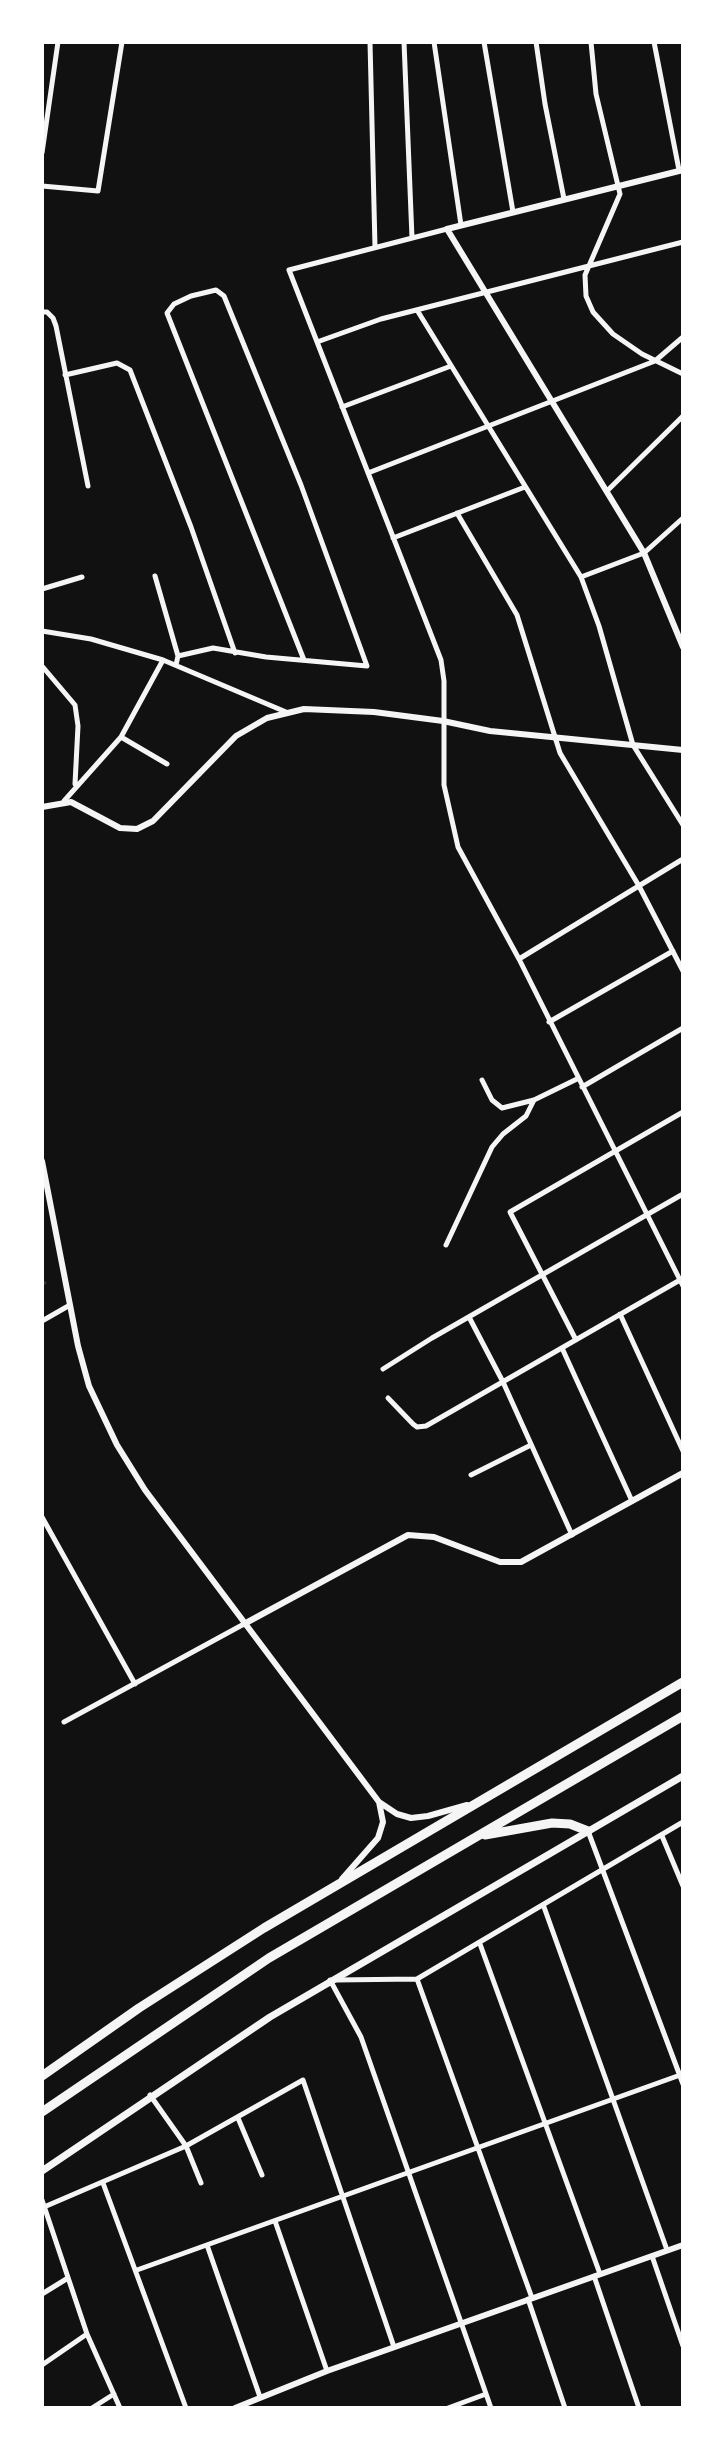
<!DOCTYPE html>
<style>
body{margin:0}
#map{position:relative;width:725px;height:2450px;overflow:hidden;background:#111;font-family:"PT Sans",sans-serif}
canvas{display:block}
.frame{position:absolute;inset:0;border:44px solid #fff;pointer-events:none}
</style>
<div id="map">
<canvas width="725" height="2450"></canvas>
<div class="frame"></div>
</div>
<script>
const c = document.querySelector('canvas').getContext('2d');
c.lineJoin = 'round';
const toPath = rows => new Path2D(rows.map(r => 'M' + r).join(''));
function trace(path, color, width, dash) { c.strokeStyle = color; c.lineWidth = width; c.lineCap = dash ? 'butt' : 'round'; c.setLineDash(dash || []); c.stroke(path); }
const stream = toPath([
 [42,1282,45,1283]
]);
const minor = toPath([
 [370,42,375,247],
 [404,42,412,238],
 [434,42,461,225],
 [484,42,513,212],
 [536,42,545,104,564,199],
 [591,42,596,94,620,194,585,275,586,296,593,312,613,334,642,354,683,374],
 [654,42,679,170],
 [42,153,58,42],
 [42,186,98,191,122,42],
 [447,229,289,270,441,660,444,681,444,785,458,847,519,959,683,1286],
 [417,310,581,577,599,626,633,745,683,825],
 [42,312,47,312,53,318,56,326,88,486],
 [317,342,381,319,683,242],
 [65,375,117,363,130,370,191,527,235,653],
 [342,407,451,366],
 [368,473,655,361,683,337],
 [607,491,683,416],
 [457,513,517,615,560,753,639,886,683,971],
 [393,538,525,487],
 [155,576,178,656],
 [581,577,644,553,683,518],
 [42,589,82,577],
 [42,631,91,639,163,660,286,712],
 [176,665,178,656,213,648,266,657,367,666,301,485,224,296,216,290,191,296,174,304,167,313,304,660],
 [42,666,75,705,78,726,75,784],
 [121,737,167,764],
 [64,801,121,737,163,660],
 [519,959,683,859],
 [549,1022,673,951],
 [482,1080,492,1100,502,1108,534,1100,577,1079],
 [582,1087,683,1028],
 [446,1245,492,1147,503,1134,526,1116,534,1100],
 [620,1314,683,1451],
 [469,1317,503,1382,572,1535],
 [42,1321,70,1305],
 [576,1340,510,1212,683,1112],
 [562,1348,632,1501],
 [383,1369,432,1338,683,1194],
 [388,1398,413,1424,417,1427,426,1426,680,1280],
 [471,1475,531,1445],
 [42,1517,135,1684],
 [64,1722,244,1624],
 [588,1831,683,2084],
 [662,1836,683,1886],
 [544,1907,667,2250],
 [480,1944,600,2274],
 [417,1979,532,2298],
 [330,1980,361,2037,491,2408],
 [335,1980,417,1979,683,1822],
 [150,2095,186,2146,201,2183],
 [238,2118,262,2175],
 [103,2183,186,2408],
 [42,2200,87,2334,120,2408],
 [44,2207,186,2146,303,2080,394,2347],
 [275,2221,327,2371],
 [207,2245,260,2397],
 [652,2256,683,2346],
 [137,2270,683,2074],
 [594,2276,639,2408],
 [42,2294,68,2278],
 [528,2299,565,2408],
 [42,2365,87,2334],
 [92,2408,114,2394],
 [448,2408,486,2394]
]);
const tertiary = toPath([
 [683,170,447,229,644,553,683,647],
 [42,807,71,802,120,828,137,829,153,821,236,736,267,718,304,709,374,712,443,721,490,731,683,750],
 [42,1161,78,1346,89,1386,117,1445,145,1490,379,1802,397,1814,411,1818,428,1816,467,1805],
 [244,1624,408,1535,434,1537,500,1562,521,1562,683,1473],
 [342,1879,378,1838,383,1822,379,1802],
 [235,2408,327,2371,683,2245]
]);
const secondary = toPath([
 [42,2171,270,2017,683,1776]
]);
const motorway = toPath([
 [485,1835,552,1823,570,1824,588,1831],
 [42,2076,139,2008,264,1928,683,1682],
 [42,2112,269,1958,683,1716]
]);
trace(stream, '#333', 3);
trace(minor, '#f5f5f5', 5);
trace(tertiary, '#f5f5f5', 6);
trace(secondary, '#f5f5f5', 7);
trace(motorway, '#f5f5f5', 9);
</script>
